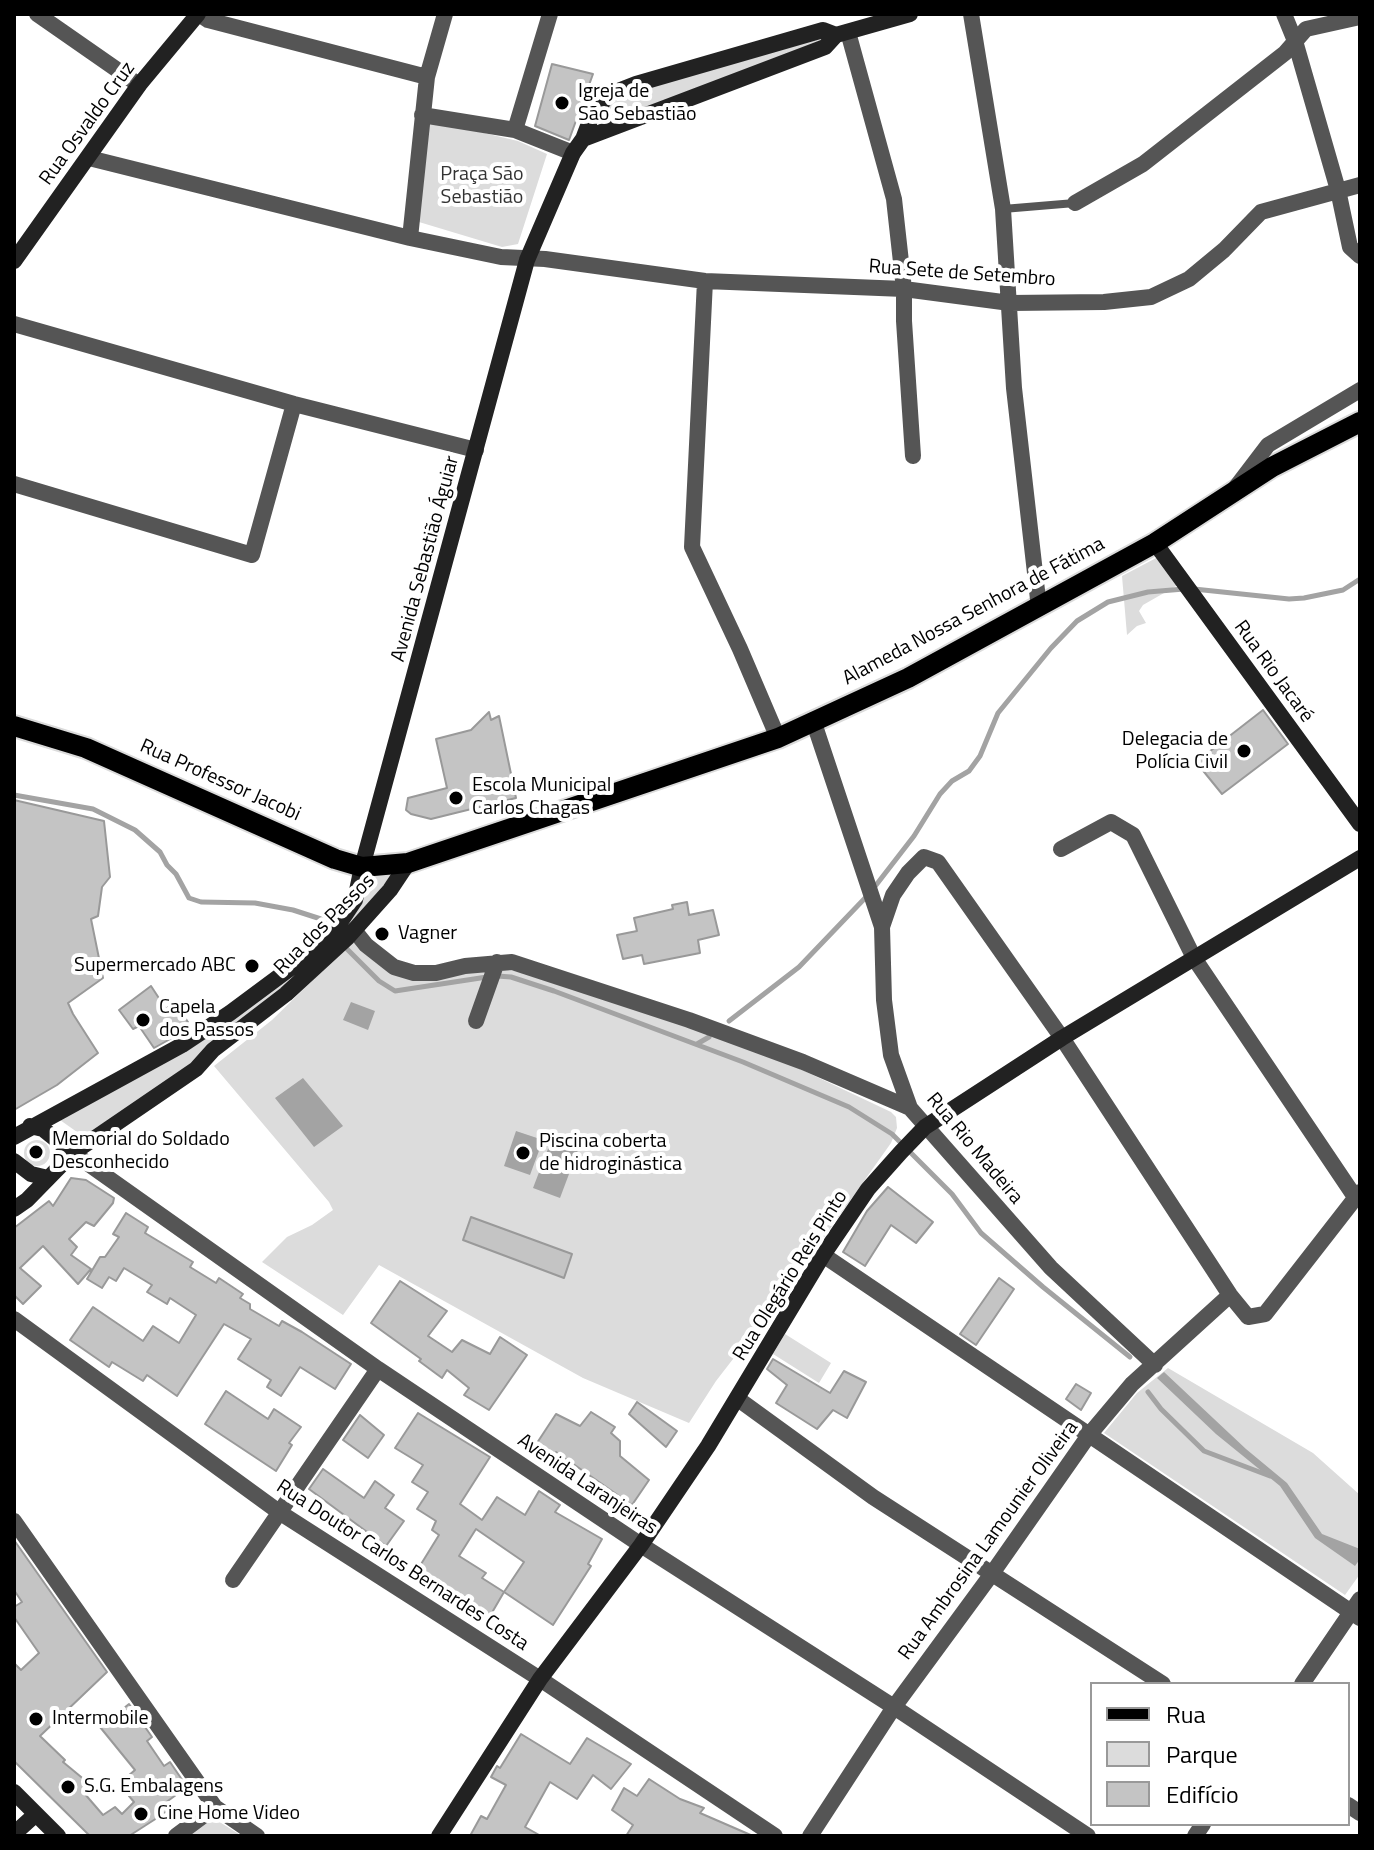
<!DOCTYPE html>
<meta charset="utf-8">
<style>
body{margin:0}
#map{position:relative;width:1374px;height:1850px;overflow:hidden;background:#fff;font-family:"Titillium Web",sans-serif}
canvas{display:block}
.frame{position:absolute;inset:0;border:16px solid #000;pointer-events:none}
.legend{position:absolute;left:1090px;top:1682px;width:260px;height:144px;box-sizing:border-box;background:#fff;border:2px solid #999;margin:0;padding:10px 14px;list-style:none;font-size:24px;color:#000}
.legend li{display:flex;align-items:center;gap:16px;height:40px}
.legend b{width:40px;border:2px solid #999}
</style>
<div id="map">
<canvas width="1374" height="1850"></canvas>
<div class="frame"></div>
<ul class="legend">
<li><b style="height:10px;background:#000"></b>Rua</li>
<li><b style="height:22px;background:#dcdcdc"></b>Parque</li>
<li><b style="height:22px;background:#c4c4c4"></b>Edifício</li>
</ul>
</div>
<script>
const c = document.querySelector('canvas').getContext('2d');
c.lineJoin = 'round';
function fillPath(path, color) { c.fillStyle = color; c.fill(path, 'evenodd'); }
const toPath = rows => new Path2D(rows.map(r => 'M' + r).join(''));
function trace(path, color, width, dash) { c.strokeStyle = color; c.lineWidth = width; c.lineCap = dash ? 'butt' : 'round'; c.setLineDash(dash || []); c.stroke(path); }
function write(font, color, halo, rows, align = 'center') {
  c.font = font + ' "Titillium Web",sans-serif'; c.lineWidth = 8; c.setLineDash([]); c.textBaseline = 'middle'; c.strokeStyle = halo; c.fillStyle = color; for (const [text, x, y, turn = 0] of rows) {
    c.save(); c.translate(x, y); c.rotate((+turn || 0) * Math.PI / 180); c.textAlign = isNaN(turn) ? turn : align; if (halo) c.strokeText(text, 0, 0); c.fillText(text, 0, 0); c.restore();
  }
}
const green = toPath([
 [821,35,829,38,614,123,599,121,609,98],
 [429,120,518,141,547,154,518,244,502,247,419,222],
 [1158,557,1178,585,1143,605,1139,611,1146,623,1137,626,1127,635,1122,576],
 [365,873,387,873,389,878,348,930,242,1027,81,1142,77,1132,60,1120,185,1046,342,923],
 [356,938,386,969,459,973,503,969,520,972,697,1028,798,1068,891,1112,896,1117,897,1128,891,1143,788,1288,716,1381,689,1423,583,1378,379,1265,343,1315,262,1262,287,1237,312,1225,333,1210,329,1202,214,1066,272,1020],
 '24 1153a13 13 0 1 1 26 0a13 13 0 1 1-26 0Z',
 [785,1334,831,1363,819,1383,773,1354],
 [1168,1368,1313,1453,1360,1495,1360,1574,1345,1595,1104,1433,1137,1393],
 [210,1816,242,1836,188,1836]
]);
const water = toPath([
 [351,1002,375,1011,368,1030,343,1020],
 [303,1078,343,1126,314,1147,275,1098],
 [516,1131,543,1140,530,1175,504,1166],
 [554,1133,581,1142,560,1198,533,1188],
 [1164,1372,1246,1449,1287,1483,1322,1534,1360,1549,1360,1559,1355,1566,1315,1538,1280,1486,1216,1434,1157,1378]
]);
const stream = toPath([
 [1194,589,1289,599,1304,598,1343,590,1360,579],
 [14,795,93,809,135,830,160,852,167,865,176,874,189,898,201,902,255,903,293,910,324,920,331,928],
 [873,889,914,836,940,794,952,781,969,771,980,756,998,713,1051,648,1077,621,1108,602,1148,592,1184,589],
 [344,946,379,981,395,991,487,977],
 [497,976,511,977,554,991,743,1062,849,1107,892,1134,952,1194,981,1233,1043,1287,1130,1357],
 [729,1021,799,967,867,896],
 [697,1044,709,1037],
 [1148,1392,1161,1409,1204,1451,1270,1476]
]);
const building = toPath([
 [552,64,593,74,569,140,535,126,552,64],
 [1263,710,1288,744,1222,794,1196,762,1263,710],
 [489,712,491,720,499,716,516,798,431,819,411,814,406,810,408,798,447,788,436,739,471,730,489,712],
 [14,800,104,821,110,877,102,887,98,916,91,919,103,978,68,1003,73,1014,98,1053,57,1085,14,1110,14,800],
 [687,902,689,915,713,910,719,935,698,940,700,953,644,964,642,955,623,959,617,935,637,931,634,918,673,909,672,905,687,902],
 [151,986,166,1009,174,1002,188,1022,168,1032,172,1038,154,1048,139,1026,133,1029,119,1010,151,986],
 [71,1178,86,1180,114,1198,113,1203,94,1226,86,1222,69,1239,77,1247,71,1255,91,1269,78,1284,43,1246,20,1268,41,1286,23,1304,14,1295,14,1228,49,1201,53,1206,71,1178],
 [888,1187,933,1222,916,1243,891,1225,865,1266,843,1252,867,1211,888,1187],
 [126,1213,148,1227,145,1233,193,1262,190,1267,216,1283,219,1278,243,1294,240,1298,250,1304,250,1309,279,1326,282,1321,302,1332,351,1364,335,1389,300,1367,281,1396,267,1387,271,1380,238,1359,251,1339,224,1324,177,1396,147,1375,143,1381,112,1362,109,1367,70,1340,93,1307,143,1341,153,1326,179,1343,196,1315,170,1298,167,1304,147,1292,152,1285,124,1268,116,1281,109,1277,102,1288,87,1279,100,1257,105,1257,119,1237,113,1234,126,1213],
 [471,1217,572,1254,564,1278,463,1240,471,1217],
 [999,1278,1014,1289,976,1345,960,1334,999,1278],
 [400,1281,447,1311,428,1336,452,1352,462,1340,490,1354,500,1337,527,1355,489,1410,464,1395,469,1388,447,1370,442,1378,419,1361,421,1359,371,1323,400,1281],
 [773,1359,830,1393,844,1371,866,1382,847,1418,833,1410,817,1429,776,1403,787,1385,767,1369,773,1359],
 [1076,1384,1091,1393,1081,1410,1066,1399,1076,1384],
 [226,1391,268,1419,274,1409,301,1427,289,1443,292,1445,276,1471,205,1424,226,1391],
 [637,1402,677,1431,666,1447,629,1414,637,1402],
 [591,1412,615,1427,611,1433,620,1441,620,1456,649,1480,632,1505,556,1452,552,1457,535,1446,556,1414,580,1426,591,1412],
 [418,1413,490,1457,460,1504,482,1520,497,1497,525,1515,539,1491,560,1505,555,1512,602,1539,588,1564,591,1566,553,1625,504,1592,524,1562,476,1529,459,1556,486,1573,482,1578,504,1592,490,1616,418,1569,439,1535,432,1530,436,1521,417,1509,428,1492,412,1482,423,1465,395,1448,418,1413],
 [360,1415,384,1435,368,1458,343,1440,360,1415],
 [323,1469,364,1498,375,1481,394,1495,385,1508,404,1521,386,1546,309,1489,323,1469],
 [14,1540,107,1672,40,1736,65,1760,63,1762,92,1786,84,1793,103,1815,115,1807,122,1814,134,1802,129,1796,136,1791,128,1776,135,1770,100,1727,129,1704,152,1737,147,1741,164,1766,170,1762,187,1787,165,1803,171,1809,129,1836,90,1836,14,1761,14,1663,21,1670,39,1653,14,1617,14,1607,22,1602,14,1590,14,1540],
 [521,1734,570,1764,587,1738,631,1764,611,1789,593,1775,577,1799,550,1782,525,1827,541,1836,470,1836,481,1816,487,1819,506,1785,491,1777,497,1766,500,1768,521,1734],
 [649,1779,680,1799,704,1808,700,1813,753,1836,626,1836,633,1825,612,1810,624,1788,637,1796,649,1779]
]);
const lane = toPath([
 [1003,209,1075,203]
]);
const street = toPath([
 [37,14,139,85],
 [199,14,208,20,427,77],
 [971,14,1003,209,1014,388,1039,608],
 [1284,14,1295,41,1338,190,1350,247,1360,256],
 [848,32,894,199,904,289,904,321,913,456],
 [422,115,515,130,573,153],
 [515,130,550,14],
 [89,158,410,238,501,257,545,259,705,281,904,289,1010,303,1104,302,1151,297,1189,279,1224,250,1261,212,1360,185],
 [1075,203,1143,164,1285,53,1306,29,1360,17],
 [410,238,427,77,445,14],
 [705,281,692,547,740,649,778,738],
 [14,324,294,404,476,450],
 [14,484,252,555,294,404],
 [1236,487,1268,445,1360,390],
 [813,720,882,927,884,1000,891,1055,910,1108,1051,1268,1155,1365],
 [1061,849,1111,822,1133,835,1194,958,1355,1197],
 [882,927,893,895,908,873,924,857,938,862,1062,1038,1230,1295,1248,1317,1265,1314,1360,1192],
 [354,930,366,945,394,967,414,973,436,973,465,966,512,962,689,1020,803,1062,910,1108],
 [476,1021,497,962],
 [73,1153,378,1369,641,1545,894,1707,1088,1836],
 [823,1255,1360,1618],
 [14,1319,279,1512,540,1679,775,1836],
 [738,1399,873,1497,1163,1684],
 [14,1521,215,1807,257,1836],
 [233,1580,378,1369],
 [1302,1684,1360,1599],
 [1348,1805,1360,1813],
 [176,1836,215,1807],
 [810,1836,894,1707,991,1575,1089,1435,1132,1384,1230,1295],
 [1195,1836,1203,1824]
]);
const secondary = toPath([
 [583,139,825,47,836,35,910,14],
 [14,261,139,85,198,14],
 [1155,543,1360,824],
 [30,1126,43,1129,73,1153],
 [14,1137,182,1045,230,1013,296,964,339,924,355,900,362,867,527,260,573,153,583,139,591,118,608,95,636,84,823,30,836,35],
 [14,1161,31,1174,48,1178],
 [14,1209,27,1200,73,1153,196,1069,213,1050,286,994,348,937,390,890,408,863],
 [14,1792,58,1836],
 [15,1833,36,1814],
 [439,1836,540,1679,641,1545,708,1446,823,1255,868,1189,901,1152,925,1127,1062,1038,1360,858]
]);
const primary = toPath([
 [14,726,86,748,335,859,362,867,408,863,778,738,908,678,1155,543,1272,467,1360,422]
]);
const markers = [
 [562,103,8,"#000"],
 [1244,751,8,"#000"],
 [456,798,8,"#000"],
 [382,934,8,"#000"],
 [252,966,8,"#000"],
 [143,1020,8,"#000"],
 [36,1152,8,"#000"],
 [523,1153,8,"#000"],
 [36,1719,8,"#000"],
 [68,1787,8,"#000"],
 [141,1814,8,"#000"]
];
const poiNames = [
 ["Igreja de",578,92],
 ["São Sebastião",578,115],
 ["Delegacia de",1228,740,"right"],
 ["Polícia Civil",1228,763,"right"],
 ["Escola Municipal",472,786],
 ["Carlos Chagas",472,809],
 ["Vagner",398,934],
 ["Supermercado ABC",236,966,"right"],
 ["Capela",159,1008],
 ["dos Passos",159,1031],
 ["Memorial do Soldado",52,1140],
 ["Desconhecido",52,1163],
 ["Piscina coberta",539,1142],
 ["de hidroginástica",539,1165],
 ["Intermobile",52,1719],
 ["S.G. Embalagens",84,1787],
 ["Cine Home Video",157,1814]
];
const streetNames = [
 ["Rua Osvaldo Cruz",88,124,-54],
 ["Rua Sete de Setembro",962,274,4],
 ["Avenida Sebastião Águiar",426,559,-75],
 ["Alameda Nossa Senhora de Fátima",974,612,-28],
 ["Rua Rio Jacaré",1273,672,54],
 ["Rua Professor Jacobi",220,781,24],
 ["Rua dos Passos",325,925,-45],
 ["Rua Rio Madeira",974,1149,50],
 ["Rua Olegário Reis Pinto",791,1276,-58],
 ["Avenida Laranjeiras",587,1485,34],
 ["Rua Ambrosina Lamounier Oliveira",989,1541,-54],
 ["Rua Doutor Carlos Bernardes Costa",402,1566,33]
];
const parkNames = [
 ["Praça São",482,175],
 ["Sebastião",482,198]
];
fillPath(green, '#dcdcdc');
fillPath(water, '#a3a3a3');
trace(stream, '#a3a3a3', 5);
fillPath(building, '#c4c4c4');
trace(building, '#999', 2);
trace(primary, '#dbdbdb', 24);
trace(lane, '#555', 8);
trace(street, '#555', 16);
trace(secondary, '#222', 16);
trace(primary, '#000', 20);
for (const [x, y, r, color] of markers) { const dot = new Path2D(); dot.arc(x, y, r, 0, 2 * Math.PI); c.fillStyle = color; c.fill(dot); trace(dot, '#fff', 3); }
write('20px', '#000', '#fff', poiNames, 'left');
write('20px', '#000', '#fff', streetNames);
write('20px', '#333', '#fff', parkNames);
</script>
